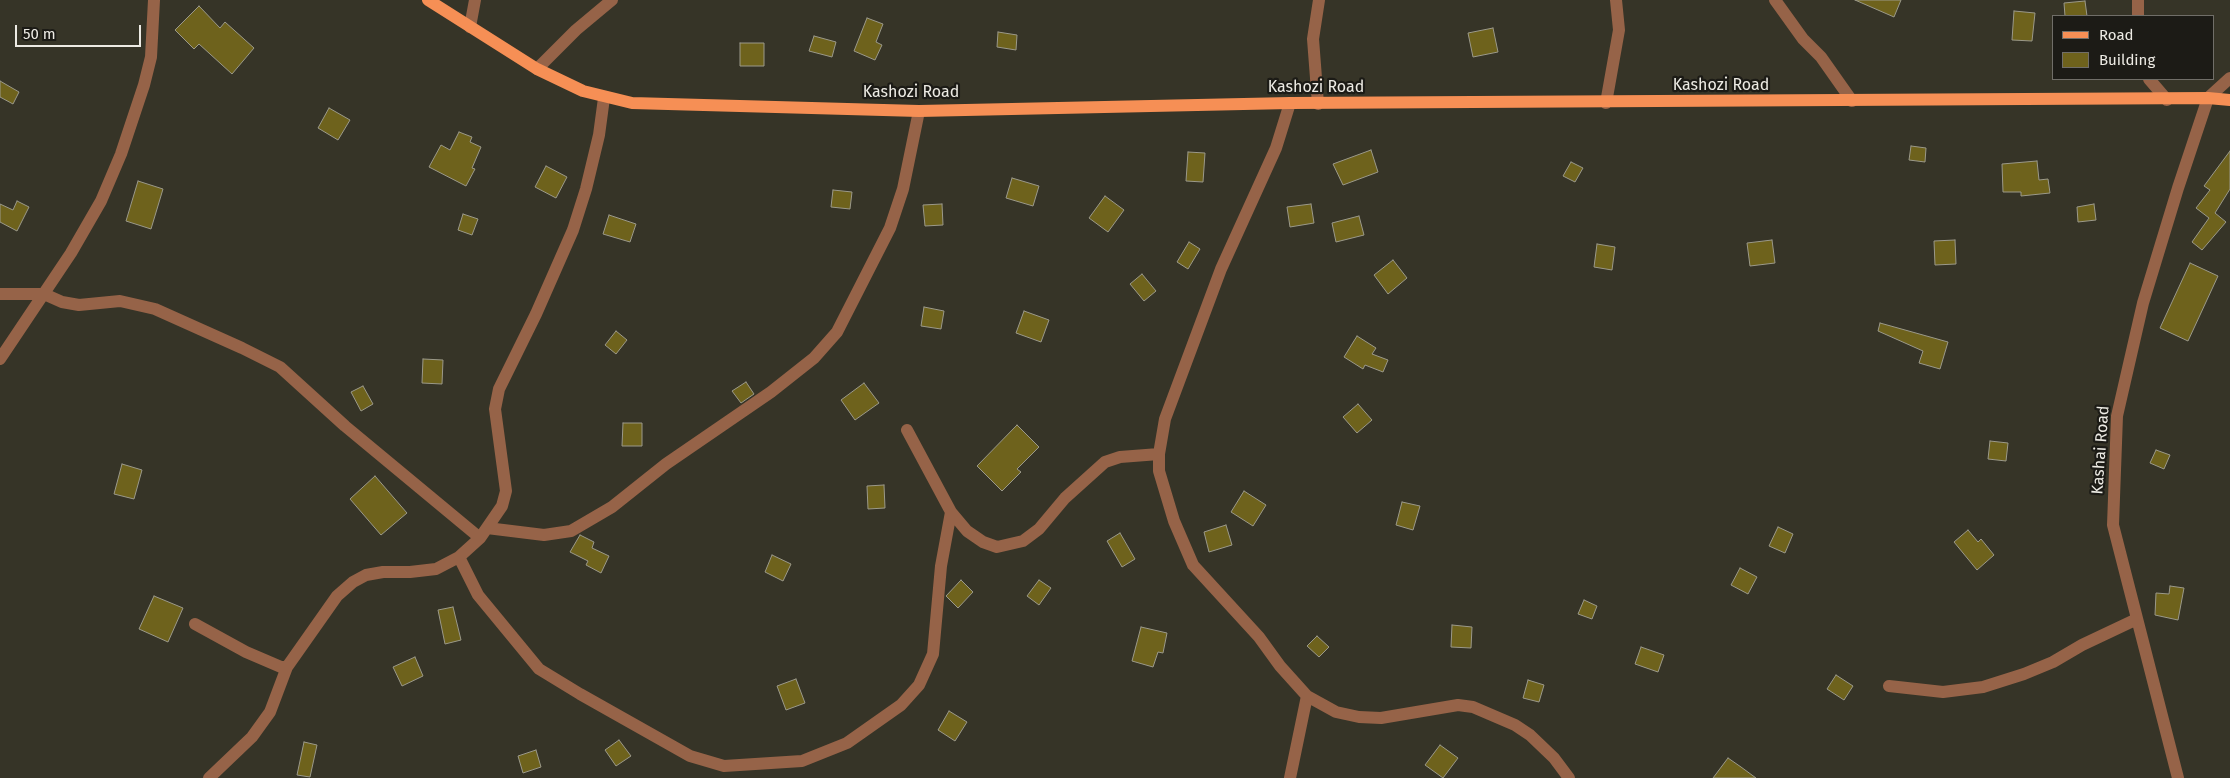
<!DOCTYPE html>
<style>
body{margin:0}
#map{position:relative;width:2230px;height:778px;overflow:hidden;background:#363427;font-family:"Fira Sans",sans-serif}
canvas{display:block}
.legend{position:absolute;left:2052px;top:15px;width:162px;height:65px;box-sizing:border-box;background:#1c1b16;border:1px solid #706e68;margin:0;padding:6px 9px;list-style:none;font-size:15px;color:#edebe4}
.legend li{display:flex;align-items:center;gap:10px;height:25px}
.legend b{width:25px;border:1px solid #706e68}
.scale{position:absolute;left:15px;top:25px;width:126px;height:22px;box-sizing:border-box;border:2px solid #edebe4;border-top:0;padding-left:6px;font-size:15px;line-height:18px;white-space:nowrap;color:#edebe4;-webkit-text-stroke:4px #1c1b16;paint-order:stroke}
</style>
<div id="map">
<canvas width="2230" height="778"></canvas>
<ul class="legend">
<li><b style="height:6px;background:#f68f55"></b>Road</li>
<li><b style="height:14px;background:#6e621c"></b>Building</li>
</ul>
<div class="scale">50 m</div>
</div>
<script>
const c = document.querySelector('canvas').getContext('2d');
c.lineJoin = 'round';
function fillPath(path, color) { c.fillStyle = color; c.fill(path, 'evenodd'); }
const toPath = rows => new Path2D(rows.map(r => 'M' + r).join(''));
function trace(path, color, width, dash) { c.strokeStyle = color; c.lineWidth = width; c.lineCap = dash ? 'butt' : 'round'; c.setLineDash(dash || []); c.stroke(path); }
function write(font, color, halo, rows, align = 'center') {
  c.font = font + ' "Fira Sans",sans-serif'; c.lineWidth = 4.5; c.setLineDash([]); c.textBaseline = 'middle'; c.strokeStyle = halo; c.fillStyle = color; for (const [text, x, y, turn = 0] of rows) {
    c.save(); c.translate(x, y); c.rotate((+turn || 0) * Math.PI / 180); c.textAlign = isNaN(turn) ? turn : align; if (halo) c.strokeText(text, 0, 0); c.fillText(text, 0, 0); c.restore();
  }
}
const building = toPath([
 [1855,0,1901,0,1894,17,1855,0],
 [2085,1,2087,16,2065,16,2064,3,2085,1],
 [199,6,220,28,225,22,254,48,232,74,199,44,194,49,175,30,199,6],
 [2014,11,2035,13,2032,41,2012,40,2014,11],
 [867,18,883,24,876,42,882,45,875,60,854,51,867,18],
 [1493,28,1498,52,1473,57,1468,33,1493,28],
 [998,32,1017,35,1016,50,997,47,998,32],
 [814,36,836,42,832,57,809,51,814,36],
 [740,43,764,43,764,66,740,66,740,43],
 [0,81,19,92,13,104,0,97,0,81],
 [329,108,350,120,338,140,318,128,329,108],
 [459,132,472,137,470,142,481,147,472,168,475,169,466,186,429,167,441,145,450,150,459,132],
 [1911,146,1926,148,1925,162,1909,160,1911,146],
 [1371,150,1378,172,1343,185,1333,164,1371,150],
 [2230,151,2230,189,2215,213,2226,222,2202,250,2192,242,2209,218,2196,208,2210,190,2204,186,2230,151],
 [1188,152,1205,153,1203,182,1186,181,1188,152],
 [2037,161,2039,180,2048,179,2050,193,2021,196,2021,192,2003,192,2002,164,2037,161],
 [1571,162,1583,168,1575,182,1563,176,1571,162],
 [546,166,567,177,556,198,535,187,546,166],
 [1012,178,1039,186,1033,206,1006,198,1012,178],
 [138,181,163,189,151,229,126,221,138,181],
 [833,190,852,192,850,209,831,207,833,190],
 [1105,196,1124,210,1108,232,1089,218,1105,196],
 [17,201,29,207,17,231,0,222,0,204,13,210,17,201],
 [942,204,943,225,925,226,923,205,942,204],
 [1311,204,1314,223,1290,227,1287,207,1311,204],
 [2094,204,2096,220,2078,222,2077,207,2094,204],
 [463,214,478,219,472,235,458,230,463,214],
 [609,215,636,224,630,242,603,234,609,215],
 [1359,216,1364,235,1336,242,1332,223,1359,216],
 [1772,240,1775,263,1750,266,1747,243,1772,240],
 [1955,240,1956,264,1935,265,1934,241,1955,240],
 [1189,242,1200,249,1188,269,1177,262,1189,242],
 [1597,244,1615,247,1612,270,1594,267,1597,244],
 [1393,260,1407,278,1388,294,1374,275,1393,260],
 [2190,263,2218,276,2188,341,2160,328,2190,263],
 [1142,274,1156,291,1144,301,1130,284,1142,274],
 [924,307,944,311,941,329,921,326,924,307],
 [1024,311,1049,320,1041,342,1016,333,1024,311],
 [1880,323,1948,342,1940,369,1919,363,1923,351,1878,331,1880,323],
 [616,331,627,340,616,354,605,345,616,331],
 [1357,336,1376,348,1372,354,1388,360,1383,372,1365,365,1363,369,1344,357,1357,336],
 [423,359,443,360,442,384,422,383,423,359],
 [746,382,754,394,741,403,732,391,746,382],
 [864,383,879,403,855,420,841,400,864,383],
 [363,386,373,404,361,411,351,392,363,386],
 [1358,404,1372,420,1357,433,1343,417,1358,404],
 [623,423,642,423,642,446,622,446,623,423],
 [1017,425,1039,447,1017,469,1021,472,1002,491,977,466,1017,425],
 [1990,441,2008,443,2006,461,1988,459,1990,441],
 [2156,450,2170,455,2164,469,2150,463,2156,450],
 [122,464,142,470,134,499,114,494,122,464],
 [375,476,407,513,381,535,350,499,375,476],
 [884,485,885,508,868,509,867,486,884,485],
 [1244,491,1266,505,1253,526,1231,512,1244,491],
 [1402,502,1420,506,1413,530,1396,525,1402,502],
 [1226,525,1232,545,1209,552,1204,532,1226,525],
 [1778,527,1793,534,1785,553,1769,546,1778,527],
 [1968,530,1978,542,1981,539,1994,555,1977,570,1954,542,1968,530],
 [1120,533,1135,559,1122,567,1107,541,1120,533],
 [580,535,594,542,592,548,609,556,601,573,586,565,588,561,570,552,580,535],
 [772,555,791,564,783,581,765,572,772,555],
 [1740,568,1757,577,1748,594,1731,585,1740,568],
 [961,580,973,592,958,608,946,596,961,580],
 [1039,580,1051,588,1039,605,1027,596,1039,580],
 [2170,586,2184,588,2178,620,2155,615,2156,593,2169,594,2170,586],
 [154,596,183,608,168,642,139,629,154,596],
 [1584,600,1597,606,1592,619,1578,614,1584,600],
 [453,607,461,640,445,644,438,610,453,607],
 [1452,625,1472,627,1471,648,1451,647,1452,625],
 [1141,627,1167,633,1163,653,1158,652,1153,667,1132,661,1141,627],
 [1317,636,1329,647,1319,657,1307,646,1317,636],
 [1641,647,1664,655,1658,672,1635,664,1641,647],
 [415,657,423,676,402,686,393,667,415,657],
 [1836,675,1853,686,1844,700,1827,689,1836,675],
 [796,679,805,703,786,710,777,686,796,679],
 [1528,680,1544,685,1539,702,1523,698,1528,680],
 [949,711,967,722,955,741,938,730,949,711],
 [619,740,631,756,616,766,605,750,619,740],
 [304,742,317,745,310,777,297,775,304,742],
 [1440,745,1458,758,1443,778,1425,765,1440,745],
 [536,750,541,767,523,773,518,756,536,750],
 [1728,758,1741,767,1756,778,1713,778,1728,758]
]);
const minor = toPath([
 [1775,0,1803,39,1821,57,1852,101],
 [2138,0,2138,16],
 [470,27,475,0],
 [537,69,576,30,612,0],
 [2149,79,2167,100],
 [1290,103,1276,148,1221,269,1165,419,1159,454,1159,471,1174,521,1193,565,1259,637,1280,666,1307,696,1336,712,1359,717,1381,718,1458,705,1473,707,1515,725,1530,735,1554,758,1569,778],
 [1606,103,1619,30,1616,0],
 [1318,104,1313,39,1319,0],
 [0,294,44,294,62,302,79,305,120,301,155,309,242,348,280,367,345,426,480,538],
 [0,359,71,253,101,201,121,154,144,85,151,57,154,0],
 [907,430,951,512,967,531,983,542,997,547,1023,541,1039,529,1065,498,1105,462,1120,457,1159,454],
 [487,528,544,535,571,531,612,507,666,464,771,392,814,358,837,332,890,228,903,189,919,111],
 [459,557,478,595,539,669,580,694,690,756,724,766,802,761,847,743,901,705,919,685,933,654,941,566,951,512],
 [195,624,246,652,281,667,287,667,337,596,353,582,366,575,383,572,410,572,436,569,459,557,480,538,502,506,506,491,495,409,499,389,536,314,573,230,586,189,599,135,604,98],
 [1889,686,1943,692,1983,687,2024,674,2053,662,2082,645,2137,619],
 [209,778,252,737,270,712,287,667],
 [1290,778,1307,696],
 [2178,778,2113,525,2117,416,2143,303,2178,188,2208,98,2230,78]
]);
const major = toPath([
 [428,0,537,69,583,91,632,103,919,111,1290,103,2208,98,2230,100]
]);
const streetNames = [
 ["Kashozi Road",1721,86],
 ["Kashozi Road",1316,88],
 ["Kashozi Road",911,93],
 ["Kashai Road",2101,450,-86]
];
fillPath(building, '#6e621c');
trace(building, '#9b998a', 1);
trace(minor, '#966348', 12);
trace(major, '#f68f55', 12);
write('16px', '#edebe4', '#1c1b16', streetNames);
</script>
